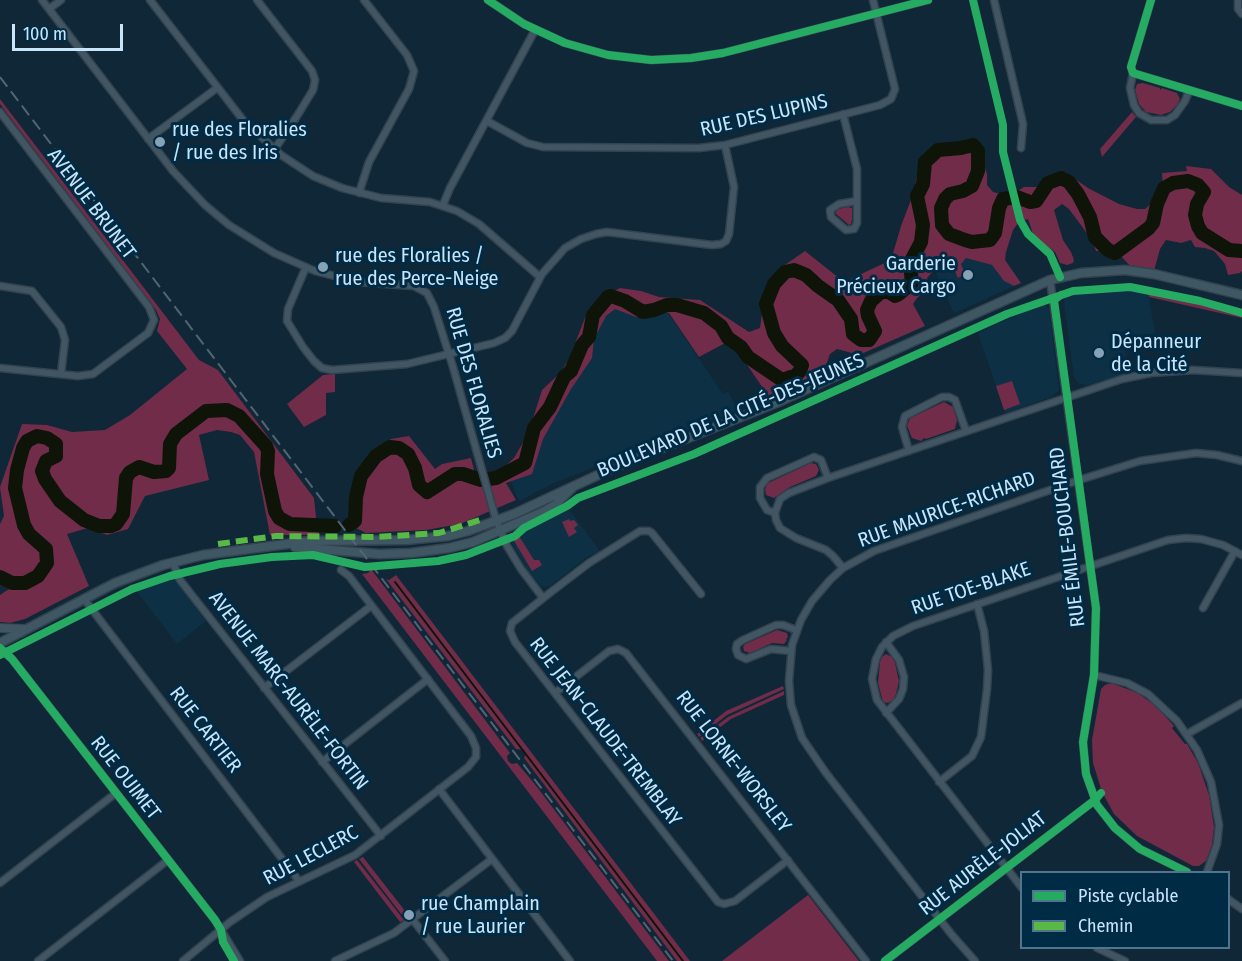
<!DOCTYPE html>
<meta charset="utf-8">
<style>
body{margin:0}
#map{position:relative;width:1242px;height:961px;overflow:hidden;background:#0f2736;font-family:"Fira Sans Condensed",sans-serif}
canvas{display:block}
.legend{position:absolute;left:1020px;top:871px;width:210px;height:78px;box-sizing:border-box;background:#002b45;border:2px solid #50758d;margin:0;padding:8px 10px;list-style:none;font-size:18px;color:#c8e5fa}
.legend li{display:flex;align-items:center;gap:12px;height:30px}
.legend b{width:30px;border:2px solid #50758d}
.scale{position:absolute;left:12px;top:24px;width:111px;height:27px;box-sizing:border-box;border:3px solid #c8e5fa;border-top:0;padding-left:8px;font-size:18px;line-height:21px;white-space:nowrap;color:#c8e5fa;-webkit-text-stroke:4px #002b45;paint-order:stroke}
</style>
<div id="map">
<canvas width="1242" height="961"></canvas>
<ul class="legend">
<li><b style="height:8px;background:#26ab63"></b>Piste cyclable</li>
<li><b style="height:8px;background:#58b947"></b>Chemin</li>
</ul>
<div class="scale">100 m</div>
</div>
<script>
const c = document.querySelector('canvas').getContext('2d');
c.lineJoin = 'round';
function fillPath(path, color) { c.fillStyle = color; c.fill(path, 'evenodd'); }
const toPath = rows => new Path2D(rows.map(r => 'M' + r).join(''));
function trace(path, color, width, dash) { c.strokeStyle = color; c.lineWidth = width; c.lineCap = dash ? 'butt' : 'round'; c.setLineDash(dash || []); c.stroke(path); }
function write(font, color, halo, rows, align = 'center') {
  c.font = font + ' "Fira Sans Condensed",sans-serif'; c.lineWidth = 6; c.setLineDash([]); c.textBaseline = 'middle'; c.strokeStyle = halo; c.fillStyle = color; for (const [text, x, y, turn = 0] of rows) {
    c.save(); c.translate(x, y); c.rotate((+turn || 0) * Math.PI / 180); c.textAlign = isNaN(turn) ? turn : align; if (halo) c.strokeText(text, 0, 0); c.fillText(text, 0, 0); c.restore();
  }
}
const built = toPath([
 [955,255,992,265,1004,281,1014,286,954,313,934,269],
 [1120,288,1148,293,1155,333,1123,337,1129,373,1085,386,1084,384,1079,384,1074,377,1064,302,1066,294],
 [1044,302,1049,309,1059,390,1051,397,1005,413,978,333],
 [599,309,665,309,723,394,728,392,739,410,554,483,519,501,509,477],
 [566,509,572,513,600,551,587,557,550,586,542,587,529,573,510,540,531,526],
 [172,577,206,621,177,644,135,589]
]);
const green = toPath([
 [1143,83,1160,88,1160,90,1162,88,1177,93,1180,99,1177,105,1170,112,1161,115,1146,112,1139,104,1135,90,1137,84],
 [0,99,199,360,218,370,314,498,316,517,312,529,319,531,319,535,270,535,254,452,240,435,231,432,217,430,199,435,209,480,145,496,128,529,107,535,88,528,67,534,89,586,25,619,10,623,0,622,0,595,9,589,0,585,0,524,4,516,0,487,22,424,47,425,72,432,105,430,130,415,187,369,157,331,160,319,156,310,0,104],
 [1132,112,1136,117,1102,157,1100,149],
 [971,142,982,149,982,159,987,174,987,185,993,192,1010,196,1024,187,1043,187,1053,176,1065,172,1088,188,1119,204,1137,209,1145,209,1155,200,1163,189,1162,173,1187,171,1186,166,1211,169,1229,187,1242,195,1242,271,1240,273,1228,275,1225,264,1214,251,1205,248,1195,247,1191,240,1181,243,1166,240,1160,249,1154,271,1132,268,1120,255,1107,251,1096,251,1092,240,1069,209,1062,204,1054,210,1063,240,1071,252,1074,260,1073,263,1067,265,1060,263,1055,252,1034,237,1028,219,1019,222,1013,230,1006,252,1005,260,1021,283,1014,286,1004,281,992,265,966,258,961,264,965,274,958,278,951,262,936,268,927,278,930,287,917,298,913,304,925,326,859,355,837,349,830,354,824,371,769,397,733,344,727,342,699,357,669,313,661,312,647,317,636,317,615,309,606,316,597,333,594,339,592,358,571,389,543,439,532,474,506,483,516,500,460,524,426,530,366,533,356,528,350,511,359,469,372,451,391,439,409,436,435,469,442,464,471,458,475,474,478,479,503,468,514,458,528,434,542,390,561,372,569,359,588,310,600,298,620,288,641,291,659,297,700,300,749,332,760,328,764,300,769,283,779,269,805,251,844,282,891,260,901,226,914,192,918,168,924,155,931,148,940,144,952,145],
 [848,207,852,208,852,220,851,224,849,225,835,213,838,209],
 [1148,293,1242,314,1242,318,1149,297],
 [335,374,335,392,326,393,326,415,304,427,287,404,323,375],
 [1012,381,1020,404,1004,410,996,386],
 [944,402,953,407,957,420,955,429,926,439,924,438,921,441,912,438,907,426,910,418],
 [811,463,816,464,819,470,816,476,790,487,774,498,766,495,765,489,768,483],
 [569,519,570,521,574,520,578,525,574,528,577,532,569,537,562,522],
 [519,536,534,560,539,560,542,565,532,571,513,539],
 [371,569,510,753,507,756,508,761,512,764,517,763,534,783,669,961,657,961,362,574,368,573],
 [396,575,455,652,690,961,677,961,524,758,526,754,524,750,516,749,386,579,389,580],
 [777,630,787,633,788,638,786,638,787,640,784,644,772,643,750,653,744,651,743,647,745,644],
 [886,654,892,657,895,663,899,681,896,694,893,700,888,703,883,702,878,683,880,662,882,657],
 [1111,683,1138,693,1157,707,1174,726,1172,728,1185,744,1187,744,1198,763,1209,795,1214,827,1212,845,1206,861,1199,866,1193,866,1137,836,1114,814,1102,792,1093,763,1092,740,1101,689,1105,685],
 [783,686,784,689,727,715,699,737,697,734,726,711],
 [784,691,784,695,731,719,702,741,700,738,728,717],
 [363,857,409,916,405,919,359,859],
 [357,860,404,920,400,922,354,862],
 [808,895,859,961,722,961]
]);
const stream = toPath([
 [395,582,683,961]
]);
const river = toPath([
 [349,525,355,521,356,497,361,476,376,456,390,447,399,448,408,454,415,468,419,485,427,492,455,474,463,474,481,480,496,478,525,463,534,428,550,407,564,377,571,371,582,345,589,337,593,315,608,297,611,296,625,301,643,312,654,310,667,305,677,305,704,313,721,326,728,338,741,347,748,357,782,380,796,375,800,371,802,365,782,346,774,333,766,304,774,284,785,272,794,270,806,275,818,286,838,300,851,319,853,334,861,340,869,340,875,331,868,316,867,310,871,301,881,292,889,292,895,296,899,294,912,283,910,263,921,242,923,225,917,196,923,184,925,162,938,150,961,148,973,145,978,151,978,171,972,186,963,191,950,194,945,199,941,208,942,225,949,234,965,240,972,242,990,240,995,233,999,208,1003,199,1017,197,1030,202,1036,201,1048,183,1061,178,1069,182,1078,194,1090,217,1095,237,1108,250,1115,253,1149,228,1153,223,1157,204,1164,188,1173,183,1188,181,1198,185,1204,192,1197,204,1195,215,1198,226,1202,233,1229,250,1242,251],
 [0,577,12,583,25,583,38,576,47,563,46,549,29,534,24,525,15,488,17,470,23,448,27,441,37,436,47,438,56,444,56,456,46,461,42,471,45,479,60,501,84,520,99,526,111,526,116,524,123,514,126,478,130,472,139,467,154,472,166,471,169,468,170,444,176,434,206,411,227,410,239,416,266,446,268,451,267,474,275,511,279,518,290,524,335,526]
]);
const minor = toPath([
 [42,0,173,171,205,205,229,225,274,253,315,271,358,282,414,286,427,293,434,307,453,367,496,520,507,546,521,569,543,598],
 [150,0,243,120,281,155,313,176,342,188,381,198,430,202,457,211,479,224,540,277],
 [257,0,312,71,315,80,313,90,297,116,274,150],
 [488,0,524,24,565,43,608,55,651,60,691,58,723,53,928,0],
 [994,0,1023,124,1021,148],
 [1151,0,1131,67,1133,73,1242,106],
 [1238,0,1238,9,1242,14],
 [49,9,61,0],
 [1133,73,1130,88,1134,105,1139,113,1151,120,1167,120,1175,115,1185,101,1189,91],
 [0,112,149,307,154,320,148,333,93,374,78,376,0,368],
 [843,114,857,169,857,223,854,229,846,230,831,217,830,210,839,204,857,201],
 [487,121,527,143,543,147,699,148,725,145,880,105,891,99,895,89,873,0],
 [148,139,217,88],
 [359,193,369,162,409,89,414,71,407,55,364,0],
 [443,205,450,188,535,30],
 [306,267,288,309,287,321,303,347,314,361,322,368,332,370,407,364,494,343,505,338,512,331,542,274,565,248,581,239,596,234,607,232,712,245,721,244,726,241,729,234,734,187,725,145],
 [1050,280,1096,608,1094,675,1083,742,1086,774,1097,805,1115,828,1140,849,1187,872],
 [0,286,32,291,61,327,65,340,61,374],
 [909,451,902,427,905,416,942,397,949,397,955,400,966,431],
 [775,513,767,510,760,498,760,487,767,478,814,457,821,460,828,478],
 [173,563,180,580,381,836],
 [843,568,833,556,826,550,796,538,780,528,776,520,775,513,780,499,789,493,828,478,1122,379,1151,373,1193,370,1242,373],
 [701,594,652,533,649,531,640,531,589,563,551,592,512,623,510,631,515,642,718,902,724,904,735,901,788,860],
 [84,599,299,881],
 [1203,608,1235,551],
 [886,642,899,660,904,677,903,689,899,699,886,713],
 [0,648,12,659,215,920,240,961],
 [791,651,771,649,746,659,738,655,736,649,737,644,743,640,776,625,783,625,796,630],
 [1094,675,1127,683,1148,694,1177,721,1197,750,1211,782,1219,825,1217,844,1207,872],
 [264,688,371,606],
 [555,693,609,651,618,649,626,653,866,961],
 [1187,734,1242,703],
 [322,762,428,679],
 [939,782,972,756,981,737,987,689,988,670,984,631,977,604],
 [439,789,570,961],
 [0,883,116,793],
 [1022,888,877,700,872,679,876,659,882,647,893,636,913,626,1168,540,1186,538,1201,539,1223,545,1242,555],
 [1228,899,1242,909],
 [413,920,445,961],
 [1097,948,1125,961],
 [38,961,168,860],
 [183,961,230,922,267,897,355,855,468,767,476,757,476,748,471,736,349,576,341,570],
 [335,961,394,933,492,859],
 [885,961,1095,800],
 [975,961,952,935,826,773,802,738,791,705,789,681,792,645,801,620,812,601,830,580,843,568,874,551,1079,480,1140,461,1196,453,1217,455,1242,461]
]);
const tertiary = toPath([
 [0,628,26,629]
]);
const secondary = toPath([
 [295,547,379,554,411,553,449,548,473,542,543,512,555,505,572,488],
 [0,643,115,583,163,565,203,555,310,541,406,540,448,536,468,531,514,514,613,468,776,403,1050,280,1081,273,1125,270,1154,274,1242,295]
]);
const rail = toPath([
 [0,77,673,961]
]);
const quiet = toPath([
 [218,544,276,536,377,537,439,533,480,520]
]);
const cycleway = toPath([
 [488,0,524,24,565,43,608,55,651,60,691,58,723,53,928,0],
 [973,0,1003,125,1003,152,1020,220,1028,234,1050,254,1060,277],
 [1151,0,1131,67,1133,73,1242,106],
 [1061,295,1054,300,1096,608,1094,675,1083,742,1086,774,1097,805,1115,828,1140,849,1187,872],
 [0,648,12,659,215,920,221,930,223,942,234,961],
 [0,655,132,589,170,576,220,564,272,557,313,555,365,567,438,561,466,555,515,536,524,528,567,506,578,498,694,454,1007,314,1073,291,1130,287,1200,301,1242,313],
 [885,961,1095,800,1101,793]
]);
const markers = [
 [160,142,6,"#87a2b5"],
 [323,267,6,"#87a2b5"],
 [968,275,6,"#87a2b5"],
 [1099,353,6,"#87a2b5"],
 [409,915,6,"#87a2b5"]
];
const streetNames = [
 ["RUE DES LUPINS",764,116,-13],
 ["AVENUE BRUNET",91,204,53],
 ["RUE DES FLORALIES",473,383,74],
 ["BOULEVARD DE LA CITÉ-DES-JEUNES",731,416,-23],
 ["RUE MAURICE-RICHARD",947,510,-20],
 ["RUE ÉMILE-BOUCHARD",1068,537,-97],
 ["RUE TOE-BLAKE",971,589,-19],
 ["AVENUE MARC-AURÈLE-FORTIN",288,691,52],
 ["RUE CARTIER",205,730,52],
 ["RUE JEAN-CLAUDE-TREMBLAY",605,732,52],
 ["RUE LORNE-WORSLEY",733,762,52],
 ["RUE OUIMET",125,778,52],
 ["RUE LECLERC",311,856,-28],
 ["RUE AURÈLE-JOLIAT",983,864,-38]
];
const poiNames = [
 ["rue des Floralies",172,130],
 ["/ rue des Iris",172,153],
 ["rue des Floralies /",335,256],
 ["rue des Perce-Neige",335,279],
 ["Garderie",956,264,"right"],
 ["Précieux Cargo",956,287,"right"],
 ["Dépanneur",1111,342],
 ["de la Cité",1111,365],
 ["rue Champlain",421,904],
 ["/ rue Laurier",421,927]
];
fillPath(built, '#0e3045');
fillPath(green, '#702c49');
trace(stream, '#0f1408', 2);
trace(river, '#0f1408', 14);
trace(minor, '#32434f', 9);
trace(tertiary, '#32434f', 10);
trace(secondary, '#32434f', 11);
trace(minor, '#415662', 6);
trace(tertiary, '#415662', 8);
trace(secondary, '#3f5763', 8);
trace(rail, '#536572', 2, [12, 6]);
trace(quiet, '#58b947', 6, [12, 6]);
trace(cycleway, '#26ab63', 8);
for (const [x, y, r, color] of markers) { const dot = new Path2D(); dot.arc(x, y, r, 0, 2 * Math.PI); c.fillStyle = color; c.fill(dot); trace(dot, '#002b45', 2); }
write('20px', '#c8e5fa', '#002b45', streetNames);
write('20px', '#c8e5fa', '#002b45', poiNames, 'left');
</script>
